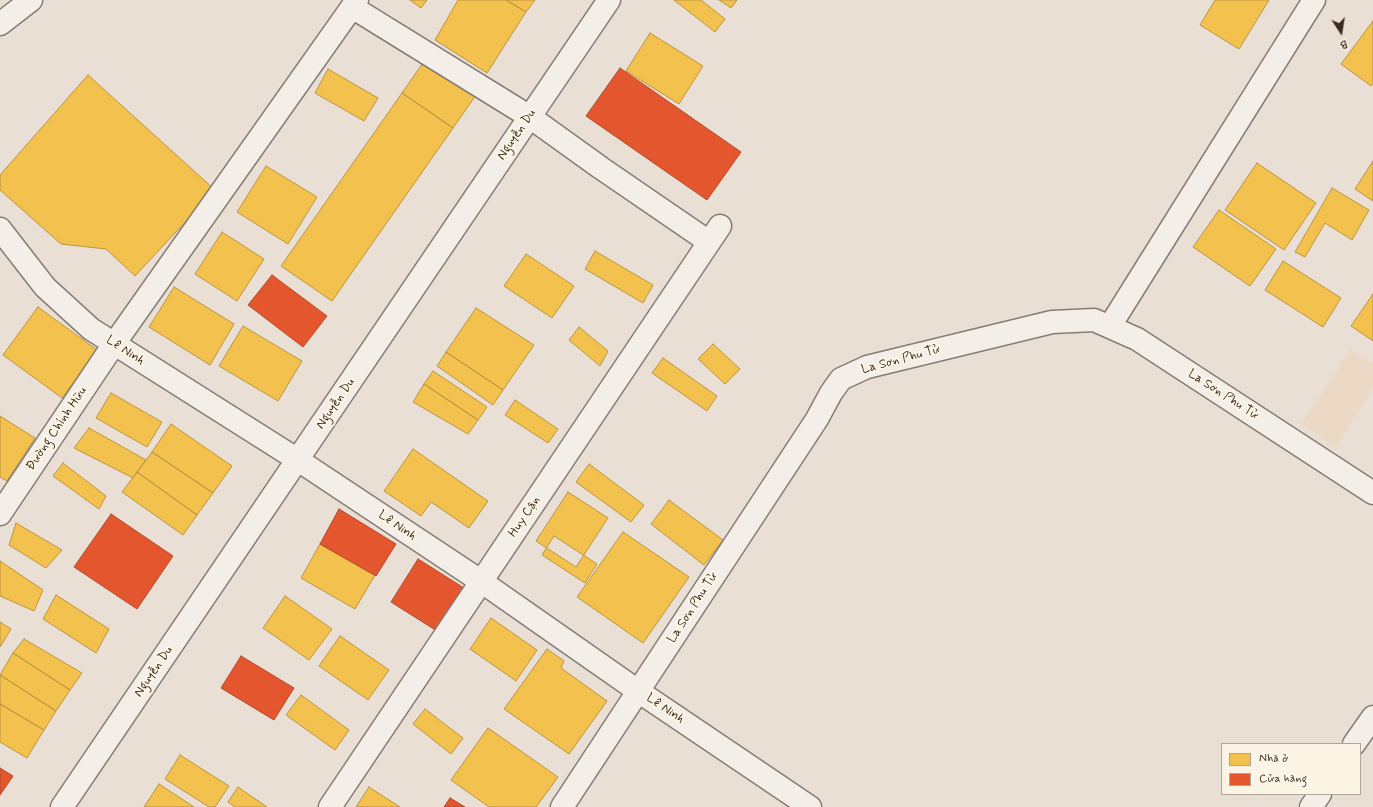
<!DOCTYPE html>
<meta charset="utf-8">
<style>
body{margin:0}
#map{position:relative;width:1373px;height:807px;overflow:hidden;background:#eadfd4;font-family:Mynerve,sans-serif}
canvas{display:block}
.legend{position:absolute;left:1221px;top:743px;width:140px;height:52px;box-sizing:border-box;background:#fcf5e5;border:1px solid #afa495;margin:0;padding:5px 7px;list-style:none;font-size:12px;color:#3b2a1e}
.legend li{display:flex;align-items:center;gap:8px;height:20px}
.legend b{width:20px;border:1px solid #afa495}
.north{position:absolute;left:1321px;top:12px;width:40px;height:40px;-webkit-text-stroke:3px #fcf5e5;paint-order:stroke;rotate:168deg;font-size:11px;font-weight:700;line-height:16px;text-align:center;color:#3b2a1e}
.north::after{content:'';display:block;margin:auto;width:14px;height:18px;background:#3b2a1e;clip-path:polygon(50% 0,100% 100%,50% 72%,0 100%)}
</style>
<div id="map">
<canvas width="1373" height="807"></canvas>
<ul class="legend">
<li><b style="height:11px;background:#f2c14e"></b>Nhà ở</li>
<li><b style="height:11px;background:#e4572e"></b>Cửa hàng</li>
</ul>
<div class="north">B</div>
</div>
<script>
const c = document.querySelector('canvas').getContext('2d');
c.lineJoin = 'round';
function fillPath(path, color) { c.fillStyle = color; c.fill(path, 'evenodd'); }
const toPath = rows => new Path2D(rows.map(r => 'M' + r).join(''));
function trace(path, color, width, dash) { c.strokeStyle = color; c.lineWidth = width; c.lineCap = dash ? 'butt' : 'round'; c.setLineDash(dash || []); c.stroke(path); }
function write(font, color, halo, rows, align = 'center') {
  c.font = font + ' Mynerve,sans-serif'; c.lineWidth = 4; c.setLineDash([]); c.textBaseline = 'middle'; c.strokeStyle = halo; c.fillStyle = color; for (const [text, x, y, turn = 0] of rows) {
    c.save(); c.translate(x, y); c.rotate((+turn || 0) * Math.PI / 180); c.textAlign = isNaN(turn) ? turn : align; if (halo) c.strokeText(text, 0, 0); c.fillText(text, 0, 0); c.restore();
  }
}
const built = toPath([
 [1350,350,1373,363,1373,387,1336,447,1301,424]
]);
const homes = toPath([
 [410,0,427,0,421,8,410,0],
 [458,0,506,0,526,12,487,73,435,40,458,0],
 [506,0,535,0,526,12,506,0],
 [674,0,701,0,725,19,715,32,674,0],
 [719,0,737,0,731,8,719,0],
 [1215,0,1269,0,1239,49,1200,25,1215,0],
 [1373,21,1373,83,1371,86,1341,64,1373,21],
 [650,33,703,66,679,104,626,71,650,33],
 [425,60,476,95,453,128,402,93,425,60],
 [328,69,378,98,364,121,315,93,328,69],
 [88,75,215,190,135,276,106,249,61,244,0,190,0,175,88,75],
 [402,93,453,128,332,301,281,266,402,93],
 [1373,161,1373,201,1355,189,1373,161],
 [1257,163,1316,203,1284,250,1225,210,1257,163],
 [266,166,317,197,288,244,237,212,266,166],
 [1332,188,1369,210,1352,240,1325,223,1305,257,1295,252,1332,188],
 [1219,210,1276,249,1250,286,1193,247,1219,210],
 [222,232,264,259,237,301,195,274,222,232],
 [595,251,653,285,643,303,585,269,595,251],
 [526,254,574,286,552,318,504,286,526,254],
 [1283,261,1341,298,1323,327,1265,290,1283,261],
 [174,287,234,324,210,365,149,327,174,287],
 [1373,294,1373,341,1351,326,1373,294],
 [38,307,97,350,62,398,3,355,38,307],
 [476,308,534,345,503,390,446,352,476,308],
 [243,326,302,361,278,401,219,366,243,326],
 [579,327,608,351,600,366,569,340,579,327],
 [713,344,740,369,725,384,698,359,713,344],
 [446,352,503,390,493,405,437,366,446,352],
 [663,358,717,396,707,411,652,373,663,358],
 [433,371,487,407,478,420,424,384,433,371],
 [424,384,478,420,468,434,413,402,424,384],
 [111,393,162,422,147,447,96,418,111,393],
 [515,400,558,429,548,443,505,415,515,400],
 [0,416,35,438,7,481,0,477,0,416],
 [171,424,232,466,213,493,152,452,171,424],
 [89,428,146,460,133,478,74,448,89,428],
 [413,449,488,501,469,528,431,502,421,516,384,491,413,449],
 [152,452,213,493,197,515,137,472,152,452],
 [63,463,106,496,99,509,53,476,63,463],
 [589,464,644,505,631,522,576,482,589,464],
 [137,472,197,515,183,535,122,492,137,472],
 [568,492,608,518,576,567,536,541,568,492],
 [669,500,723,540,704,565,651,524,669,500],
 [16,523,62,550,46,568,9,545,16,523],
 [623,532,689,577,643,643,577,597,623,532],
 [554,536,597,564,585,583,542,555,554,536],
 [320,544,375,575,355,609,301,578,320,544],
 [0,561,43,590,34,611,0,596,0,561],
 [56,595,109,629,96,653,43,619,56,595],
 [285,596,332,629,309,660,263,628,285,596],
 [491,618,537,650,516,681,470,649,491,618],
 [0,622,11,629,0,647,0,622],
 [340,636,389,670,368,700,319,666,340,636],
 [24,639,82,673,70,690,13,653,24,639],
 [547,649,564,661,561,668,607,701,569,754,504,709,547,649],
 [13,653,70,690,56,711,0,675,13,653],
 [0,675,56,711,44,730,0,704,0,675],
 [301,695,349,730,335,750,286,715,301,695],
 [0,704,44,730,27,758,0,742,0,704],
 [425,709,463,738,451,754,413,724,425,709],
 [488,728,558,777,536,807,489,807,451,780,488,728],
 [180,755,229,786,215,807,209,807,165,779,180,755],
 [159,784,194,807,144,807,159,784],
 [238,787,267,807,235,807,228,802,238,787],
 [369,787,400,807,356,807,369,787]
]);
const shops = toPath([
 [620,68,741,152,707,200,586,116,620,68],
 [272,275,327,316,303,347,248,305,272,275],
 [339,509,396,544,376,576,320,544,339,509],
 [111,514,173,556,137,609,74,567,111,514],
 [418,559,464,588,437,631,391,602,418,559],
 [241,656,294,688,274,720,221,688,241,656],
 [0,768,13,776,0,795,0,768],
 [450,798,465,807,444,807,450,798]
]);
const minor = toPath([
 [352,7,530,117,601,168,709,242],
 [0,24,31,0],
 [0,229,45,287,91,329,298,460,482,582,638,691,810,807],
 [1110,326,1314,0],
 [0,514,114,344,357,0],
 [1354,744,1373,717],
 [330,807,720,226],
 [562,807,817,419,831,393,841,379,867,367,1052,322,1094,320,1137,339,1373,493],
 [1311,807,1320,794]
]);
const major = toPath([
 [62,807,609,0]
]);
const streetNames = [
 ["Nguyễn Du",517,135,-56],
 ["Lê Ninh",125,351,33],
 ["La Sơn Phu Tử",901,360,-15],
 ["La Sơn Phu Tử",1223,395,33],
 ["Nguyễn Du",336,404,-56],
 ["Đường Chính Hữu",57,429,-56],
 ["Huy Cận",525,517,-56],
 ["Lê Ninh",397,526,34],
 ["La Sơn Phu Tử",693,608,-57],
 ["Nguyễn Du",154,672,-56],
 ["Lê Ninh",665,709,34]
];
fillPath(built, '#ebd8c5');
fillPath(homes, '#f2c14e');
trace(homes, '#bb9440', 1);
fillPath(shops, '#e4572e');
trace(shops, '#b14a29', 1);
trace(minor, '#857d75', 25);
trace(major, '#857d75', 25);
trace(minor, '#f3efe8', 22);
trace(major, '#f3efe8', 22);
write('13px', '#3b2a1e', '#fcf5e5', streetNames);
</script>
